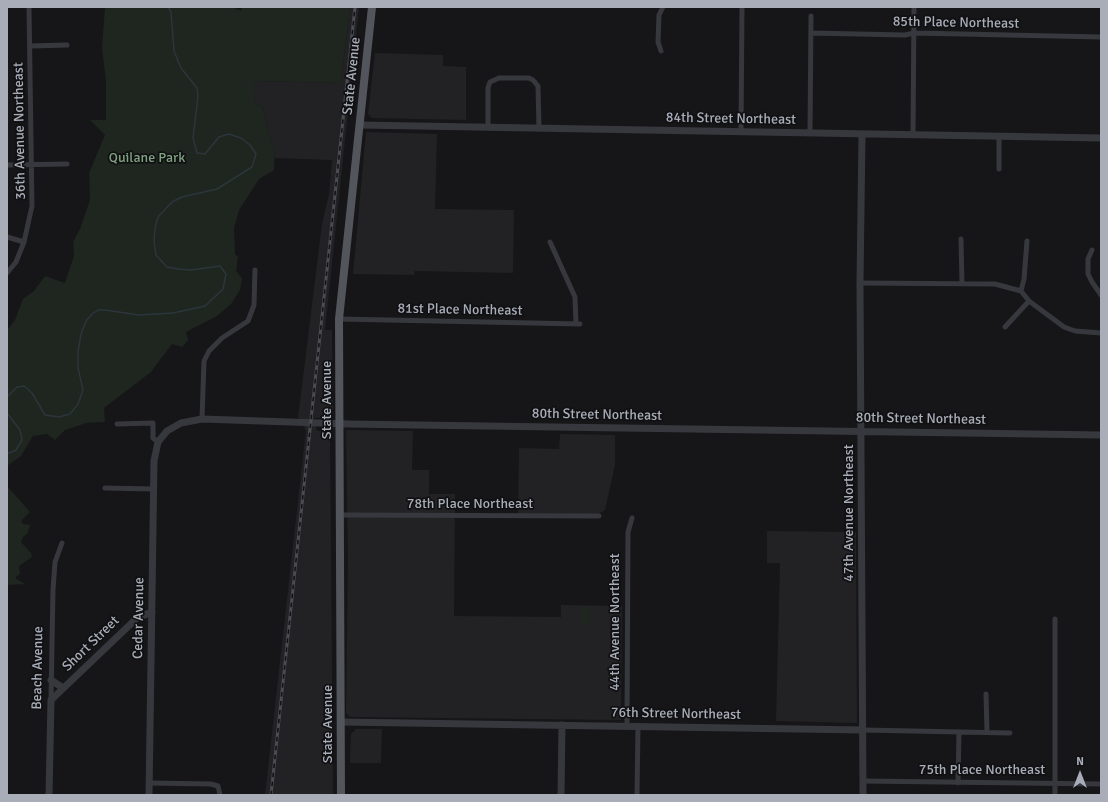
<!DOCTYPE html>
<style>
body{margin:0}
#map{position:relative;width:1108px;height:802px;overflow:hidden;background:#161618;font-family:Signika,sans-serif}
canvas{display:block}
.frame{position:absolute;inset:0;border:8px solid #a8adb8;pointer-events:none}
.north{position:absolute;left:1060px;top:754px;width:40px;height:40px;-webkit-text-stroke:3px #111113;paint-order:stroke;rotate:0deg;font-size:11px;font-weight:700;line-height:16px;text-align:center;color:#a8adb8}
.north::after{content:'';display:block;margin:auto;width:14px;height:18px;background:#a8adb8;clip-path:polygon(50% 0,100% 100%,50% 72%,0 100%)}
</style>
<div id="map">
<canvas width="1108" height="802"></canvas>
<div class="frame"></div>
<div class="north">N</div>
</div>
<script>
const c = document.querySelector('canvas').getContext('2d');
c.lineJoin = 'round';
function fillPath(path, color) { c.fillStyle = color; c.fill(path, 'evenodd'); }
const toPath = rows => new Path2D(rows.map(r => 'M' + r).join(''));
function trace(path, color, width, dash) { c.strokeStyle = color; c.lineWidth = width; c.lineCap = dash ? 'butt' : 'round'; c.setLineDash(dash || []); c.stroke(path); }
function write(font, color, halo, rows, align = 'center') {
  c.font = font + ' Signika,sans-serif'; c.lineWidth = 3.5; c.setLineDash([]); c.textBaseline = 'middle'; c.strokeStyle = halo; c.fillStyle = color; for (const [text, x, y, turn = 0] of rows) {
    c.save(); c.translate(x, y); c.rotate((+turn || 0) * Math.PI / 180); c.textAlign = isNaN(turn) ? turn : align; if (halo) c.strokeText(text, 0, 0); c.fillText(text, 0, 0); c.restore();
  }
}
const built = toPath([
 [350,7,359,7,325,330,332,330,333,413,329,417,314,418,317,431,330,431,333,795,265,795,306,430,298,417,322,224,329,194,332,160,275,158,275,149,269,136,263,107,254,103,254,81,341,83],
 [375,53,443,55,443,66,466,67,466,120,372,118,368,114],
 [366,132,437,134,435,209,514,210,513,273,415,271,414,275,353,274],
 [346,430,413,431,412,470,429,470,429,494,455,494,454,616,561,617,561,605,622,606,621,720,350,717,346,713,348,559],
 [560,434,615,435,615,465,605,510,598,514,518,515,519,448,559,449],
 [767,531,856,532,857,723,776,721,780,563,767,563],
 [356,729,382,729,381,763,350,763,351,734]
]);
const green = toPath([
 [105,7,232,7,241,11,242,7,350,7,341,83,255,81,254,103,263,107,269,136,275,149,274,170,259,179,239,210,234,228,235,254,238,257,236,271,242,278,240,290,231,304,217,316,186,332,188,340,182,347,172,344,151,372,104,408,105,422,86,423,65,430,55,440,47,434,33,436,21,456,7,466,7,330,15,320,23,299,34,291,45,276,65,283,74,256,73,242,80,229,90,200,89,173,105,135,90,120,106,120,106,83,102,47],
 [7,486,30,512,21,521,23,524,30,525,27,534,23,537,21,542,31,553,32,557,19,566,20,574,15,578,25,584,7,585],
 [582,606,590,607,589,624,581,623]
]);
const stream = toPath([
 [7,397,17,387,24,386,32,393,45,415,59,417,70,414,78,404,83,390,78,368,78,352,81,334,86,321,92,314,98,310,105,310,139,315,173,313,205,306,223,289,226,274,220,266,191,270,178,269,167,267,156,255,154,241,155,228,158,217,172,202,182,197,217,189,252,167,256,154,250,145,241,138,229,134,219,137,205,154,197,153,193,138,198,96,197,88,181,68,174,51,171,12,168,7],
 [7,413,20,430,22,440,16,450,7,454]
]);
const minor = toPath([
 [811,33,905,35,914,33,1101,37],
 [31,46,67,45],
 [661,51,658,42,659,15,663,7],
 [488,128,488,88,490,82,499,78,529,78,533,80,538,86,539,128],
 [741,132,742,7],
 [810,133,811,16],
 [913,135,914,7],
 [7,165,67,164],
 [999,169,999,136],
 [7,237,24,242],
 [961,239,962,283],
 [550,242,575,297,576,324],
 [1092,250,1088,259,1088,274,1092,282,1101,295],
 [7,273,16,262,24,242,32,206,29,7],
 [860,283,995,284,1021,291,1029,301,1064,327,1075,331,1101,333],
 [1021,291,1024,279,1027,241],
 [339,319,580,324],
 [1005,327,1029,301],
 [202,419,204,361,209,351,222,338,248,321,254,305,255,270],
 [117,424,153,423,153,438,158,442],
 [105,488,153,489],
 [341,515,599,516],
 [986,694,987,732],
 [51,700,53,590,55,562,62,543],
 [627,726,628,532,632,518],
 [863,730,1010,733],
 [863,781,1101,784],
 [149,783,211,784,218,786,220,795],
 [958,783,959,732],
 [637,795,638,727],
 [1055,795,1055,619]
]);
const tertiary = toPath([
 [360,125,1101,138],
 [862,135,860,283,863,795],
 [51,680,63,688],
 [341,722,863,730],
 [49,795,51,700,137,618,152,612],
 [149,795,154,461,158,442,167,431,181,423,202,419,349,424,1101,435],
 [561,795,562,725]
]);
const primary = toPath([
 [341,795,339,319,372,7]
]);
const rail = toPath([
 [271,795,355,7]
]);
const streetNames = [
 ["85th Place Northeast",956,23,1],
 ["State Avenue",352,76,-84],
 ["84th Street Northeast",731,119,1],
 ["36th Avenue Northeast",20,131,-91],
 ["81st Place Northeast",460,310,1],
 ["State Avenue",327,400,-90],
 ["80th Street Northeast",597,415,1],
 ["80th Street Northeast",921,419,1],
 ["78th Place Northeast",470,504],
 ["47th Avenue Northeast",849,513,-90],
 ["Cedar Avenue",139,618,-89],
 ["44th Avenue Northeast",615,622,-90],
 ["Short Street",91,644,-44],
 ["Beach Avenue",38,668,-89],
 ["76th Street Northeast",676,714,1],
 ["State Avenue",328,724,-90],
 ["75th Place Northeast",982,770]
];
const parkNames = [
 ["Quilane Park",147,158]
];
fillPath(built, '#222225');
fillPath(green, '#1e261f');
trace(stream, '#2c353c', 1.5);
trace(minor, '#37383d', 5);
trace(tertiary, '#37383d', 7);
trace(primary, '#53555c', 8);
trace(rail, '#4a4c52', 3);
trace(rail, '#111113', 1.5, [4.5]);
write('14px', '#a8adb8', '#111113', streetNames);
write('14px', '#7fa381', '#111113', parkNames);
</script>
